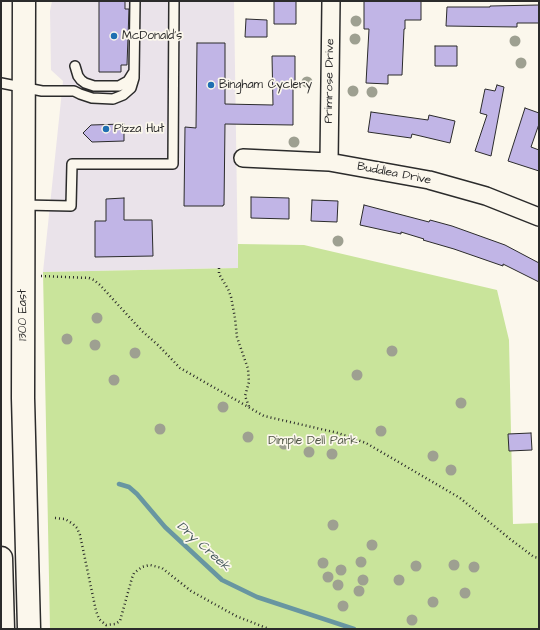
<!DOCTYPE html>
<style>
body{margin:0}
#map{position:relative;width:540px;height:630px;overflow:hidden;background:#fbf7ec;font-family:"Architects Daughter",sans-serif}
canvas{display:block}
.frame{position:absolute;inset:0;border:2px solid #2b2b2b;pointer-events:none}
</style>
<div id="map">
<canvas width="540" height="630"></canvas>
<div class="frame"></div>
</div>
<script>
const c = document.querySelector('canvas').getContext('2d');
c.lineJoin = 'round';
function fillPath(path, color) { c.fillStyle = color; c.fill(path, 'evenodd'); }
const toPath = rows => new Path2D(rows.map(r => 'M' + r).join(''));
function trace(path, color, width, dash) { c.strokeStyle = color; c.lineWidth = width; c.lineCap = dash ? 'butt' : 'round'; c.setLineDash(dash || []); c.stroke(path); }
function write(font, color, halo, rows, align = 'center') {
  c.font = font + ' "Architects Daughter",sans-serif'; c.lineWidth = 3.5; c.setLineDash([]); c.textBaseline = 'middle'; c.strokeStyle = halo; c.fillStyle = color; for (const [text, x, y, turn = 0] of rows) {
    c.save(); c.translate(x, y); c.rotate((+turn || 0) * Math.PI / 180); c.textAlign = isNaN(turn) ? turn : align; if (halo) c.strokeText(text, 0, 0); c.fillText(text, 0, 0); c.restore();
  }
}
const built = toPath([
 [52,1,234,1,238,268,43,272,63,81,51,70,50,11]
]);
const green = toPath([
 [238,244,304,245,497,290,509,340,513,524,539,523,539,629,50,629,43,272,238,268]
]);
const stream = toPath([
 [119,484,129,487,137,494,165,527,222,580,257,597,354,629]
]);
const building = toPath([
 [99,1,125,1,125,9,129,9,127,65,121,65,121,72,99,72,99,1],
 [274,1,296,1,296,24,274,24,274,1],
 [364,1,421,1,421,20,405,20,405,29,404,29,402,75,388,75,388,84,366,83,369,29,364,29,364,1],
 [539,5,539,23,517,23,517,27,446,26,447,7,490,7,490,6,539,5],
 [246,19,267,20,267,37,245,37,246,19],
 [197,43,225,43,225,104,273,105,272,56,295,56,295,83,293,83,293,125,225,124,224,205,223,205,223,206,184,206,185,127,196,128,197,43],
 [435,46,457,46,457,66,435,66,435,46],
 [497,85,504,87,491,156,475,151,487,115,480,113,485,89,495,91,497,85],
 [525,108,539,113,539,124,531,147,539,150,539,171,508,161,525,108],
 [371,112,428,120,429,115,455,121,450,143,412,134,411,138,368,132,371,112],
 [124,124,124,141,92,142,83,133,91,125,124,124],
 [251,197,289,198,289,219,251,218,251,197],
 [124,198,124,220,152,220,153,256,95,257,95,221,106,221,106,199,124,198],
 [312,200,338,201,337,222,311,221,312,200],
 [364,205,429,222,430,220,452,226,505,245,539,263,539,282,503,264,503,266,454,249,423,240,424,239,401,232,401,234,360,225,364,205],
 [531,433,532,450,509,451,508,434,531,433]
]);
const path = toPath([
 [219,268,219,274,228,289,231,297,235,318,237,337,248,369,249,382,245,396,250,409],
 [41,276,89,278,94,280,100,285,142,331,159,346,180,368,264,416,338,433,366,443,460,498,510,539,534,557,539,558],
 [55,518,65,519,73,524,77,528,80,535,96,611,99,619,106,625,115,624,120,621,132,578,134,573,142,567,150,565,162,568,191,591,236,616,269,629]
]);
const lane = toPath([
 [75,66,78,76,81,80,85,83,94,86,119,86,128,81,133,73],
 [1,83,42,91,74,91,80,94,92,98,113,99,123,95,131,88,134,78,135,1],
 [23,205,71,206,72,164,173,164,174,1]
]);
const street = toPath([
 [243,158,329,162,429,180,486,196,539,217],
 [329,162,331,1]
]);
const primary = toPath([
 [24,1,23,398,29,629],
 [1,558,3,629]
]);
const trees = [
 [356,21],
 [355,39],
 [515,41],
 [521,63],
 [307,82],
 [353,91],
 [372,92],
 [294,142],
 [338,241],
 [97,318],
 [67,339],
 [95,345],
 [392,351],
 [135,353],
 [357,375],
 [114,380],
 [461,403],
 [223,407],
 [160,429],
 [381,431],
 [248,437],
 [284,444],
 [309,452],
 [332,454],
 [433,456],
 [451,470],
 [333,525],
 [372,545],
 [361,562],
 [323,563],
 [454,565],
 [416,566],
 [474,567],
 [341,570],
 [328,577],
 [363,580],
 [399,580],
 [338,585],
 [359,591],
 [465,593],
 [433,602],
 [343,606],
 [412,620]
];
const markers = [
 [114,36,4,"#1f6fb2"],
 [211,85,4,"#1f6fb2"],
 [106,129,4,"#1f6fb2"]
];
const poiNames = [
 ["McDonald's",122,36],
 ["Bingham Cyclery",219,85],
 ["Pizza Hut",114,129]
];
const streetNames = [
 ["Primrose Drive",330,81,-89],
 ["Buddlea Drive",394,174,11],
 ["1300 East",23,315,-90]
];
const parkNames = [
 ["Dimple Dell Park",313,441]
];
const waterNames = [
 ["Dry Creek",203,547,42]
];
fillPath(built, '#eae3ea');
fillPath(green, '#c9e49b');
trace(stream, '#6896a1', 4.5);
fillPath(building, '#c1b5e6');
trace(building, '#2b2b2b', 1);
trace(lane, '#2b2b2b', 12);
trace(street, '#2b2b2b', 20);
trace(primary, '#2b2b2b', 25);
trace(path, '#2b2b2b', 2.5, [1, 3]);
trace(lane, '#fbf7ec', 9);
trace(street, '#fbf7ec', 17);
trace(primary, '#fbf7ec', 22);
c.fillStyle = '#9ea091';
for (const [x, y] of trees) { c.beginPath(); c.arc(x, y, 5.5, 0, 2 * Math.PI); c.fill(); }
for (const [x, y, r, color] of markers) { const dot = new Path2D(); dot.arc(x, y, r, 0, 2 * Math.PI); c.fillStyle = color; c.fill(dot); trace(dot, '#fbf7ec', 1.5); }
write('12px', '#2b2b2b', '#fbf7ec', poiNames, 'left');
write('12px', '#2b2b2b', '#fbf7ec', streetNames);
write('12px', '#525947', '#fbf7ec', parkNames);
write('italic 13px', '#44585c', '#fbf7ec', waterNames);
</script>
